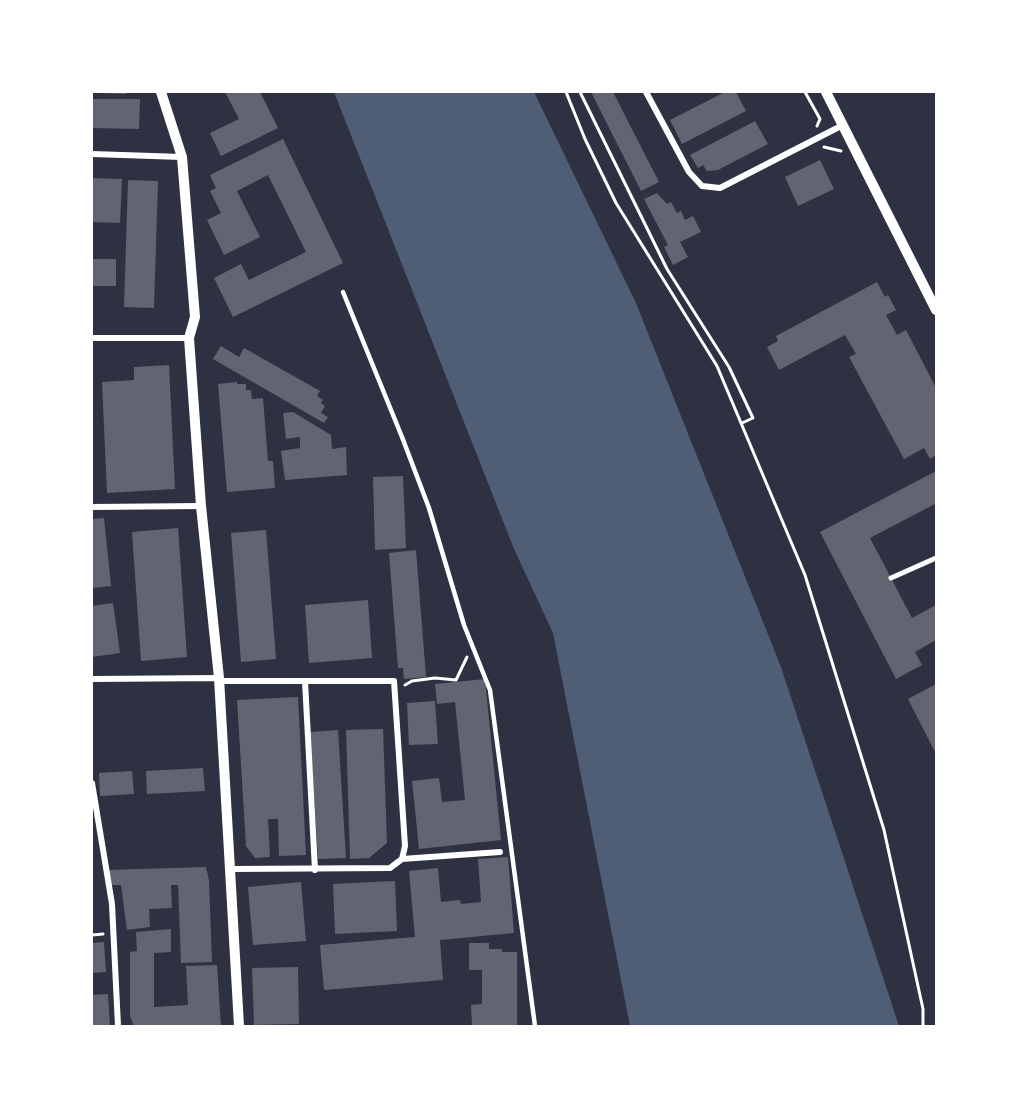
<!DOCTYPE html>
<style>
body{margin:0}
#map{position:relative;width:1028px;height:1118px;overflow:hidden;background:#2d3142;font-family:Spectral,serif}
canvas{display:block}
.frame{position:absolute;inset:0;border:93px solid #fff;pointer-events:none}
</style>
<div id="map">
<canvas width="1028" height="1118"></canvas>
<div class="frame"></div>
</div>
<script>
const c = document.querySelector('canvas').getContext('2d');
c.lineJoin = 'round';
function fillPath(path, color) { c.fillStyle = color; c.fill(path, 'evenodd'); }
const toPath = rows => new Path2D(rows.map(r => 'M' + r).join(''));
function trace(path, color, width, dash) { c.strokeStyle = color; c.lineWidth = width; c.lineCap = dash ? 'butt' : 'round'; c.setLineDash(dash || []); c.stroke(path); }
const water = toPath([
 [334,92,534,92,636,303,781,667,899,1026,630,1026,553,633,514,549]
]);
const building = toPath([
 [102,92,126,92,126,94,102,93],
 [225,92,260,92,278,128,221,156,210,133,239,119],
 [591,92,613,92,659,182,641,191],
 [725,92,736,92,746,111,682,144,670,120],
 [92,99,140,99,139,129,92,128],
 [755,121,768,144,718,170,707,171,703,165,698,168,690,155],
 [283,139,343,263,233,317,214,278,241,264,249,280,306,252,268,175,237,191,260,237,224,255,207,220,221,213,210,191,216,188,210,175],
 [820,160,834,189,798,206,785,177],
 [92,178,122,179,120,223,92,222],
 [128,180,158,181,154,308,124,307],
 [657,193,667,204,671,202,677,213,681,211,685,220,693,216,701,232,680,242,688,257,673,265,664,247,668,245,644,199],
 [92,259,116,259,116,286,92,286],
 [877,282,885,297,888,295,896,310,886,315,897,335,906,330,936,388,936,455,930,459,924,448,904,459,849,357,856,354,845,335,779,370,767,347,778,341,776,336],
 [221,346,239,357,244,348,320,391,317,396,323,400,321,403,325,406,321,413,328,417,324,423,213,359],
 [169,365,175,489,107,493,102,382,134,380,134,367],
 [237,382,237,384,246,384,246,390,251,390,252,399,263,398,268,461,273,461,275,488,227,492,218,384],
 [293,412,331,435,332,449,346,447,347,475,285,480,281,451,300,448,300,437,286,439,283,413],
 [936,471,936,508,935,504,870,538,912,618,936,605,936,640,915,652,922,665,896,679,820,532],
 [403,476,406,548,375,550,373,477],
 [104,518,111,586,92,588,92,519],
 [178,528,187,657,141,661,132,532],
 [266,530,276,659,241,662,231,533],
 [416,550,426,677,404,679,403,668,398,668,389,553],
 [368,600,372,658,309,663,305,605],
 [113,603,120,653,92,657,92,606],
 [485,679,501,840,419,849,412,781,439,778,442,802,465,800,455,702,437,704,435,684],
 [936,684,936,754,908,699],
 [298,697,306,855,279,856,278,819,268,819,270,857,255,858,246,846,237,700],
 [435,701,438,744,409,745,407,703],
 [383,729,387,843,369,858,350,859,346,730],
 [338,730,346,858,318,859,310,732],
 [203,768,205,791,147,794,146,771],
 [132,771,134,794,100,796,99,773],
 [508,857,514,933,440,940,443,980,324,990,320,945,415,937,409,871,438,868,441,902,460,900,461,904,481,902,478,859],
 [206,867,209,881,212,962,181,963,178,885,171,885,172,908,149,909,150,927,127,930,121,885,108,885,106,870],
 [395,881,397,931,335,934,333,884],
 [301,882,306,941,253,945,248,887],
 [171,929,171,952,154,953,154,1007,188,1005,186,966,217,965,221,1026,134,1026,130,1016,130,952,137,951,136,932],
 [104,942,106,972,92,973,92,943],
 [469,943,489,943,489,949,502,949,502,952,517,952,517,1026,472,1026,471,1005,482,1004,482,970,469,970],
 [298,967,299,1024,254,1025,252,968],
 [108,994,110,1025,92,1026,92,995]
]);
const path = toPath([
 [566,92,585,139,616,203,717,366,805,575,884,830,923,1009,923,1026],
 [580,92,667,269,729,367,753,418,742,423],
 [805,92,820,119,817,126],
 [824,147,841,151],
 [405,685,412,681,435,678,456,680,467,657],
 [92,935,103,934]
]);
const service = toPath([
 [343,292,402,437,429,508,464,625,490,690,535,1026]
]);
const pedestrian = toPath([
 [891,578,936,558]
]);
const minor = toPath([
 [646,92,689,172,702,186,720,188,843,125],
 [92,154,182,157],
 [92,338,189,338],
 [92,507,201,506],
 [92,679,219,678],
 [219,681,394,681,405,846,402,859,390,868,231,869],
 [305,681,315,870],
 [92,783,112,904,118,1026],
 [402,859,500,852]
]);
const tertiary = toPath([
 [161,92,182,157,195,317,189,338,201,506,219,678,239,1026],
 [826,92,936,310]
]);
fillPath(water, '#4f5d75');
fillPath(building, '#626471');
trace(path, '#fff', 3);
trace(service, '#fff', 4.5);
trace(pedestrian, '#fff', 5);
trace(minor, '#fff', 6);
trace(tertiary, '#fff', 10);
</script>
